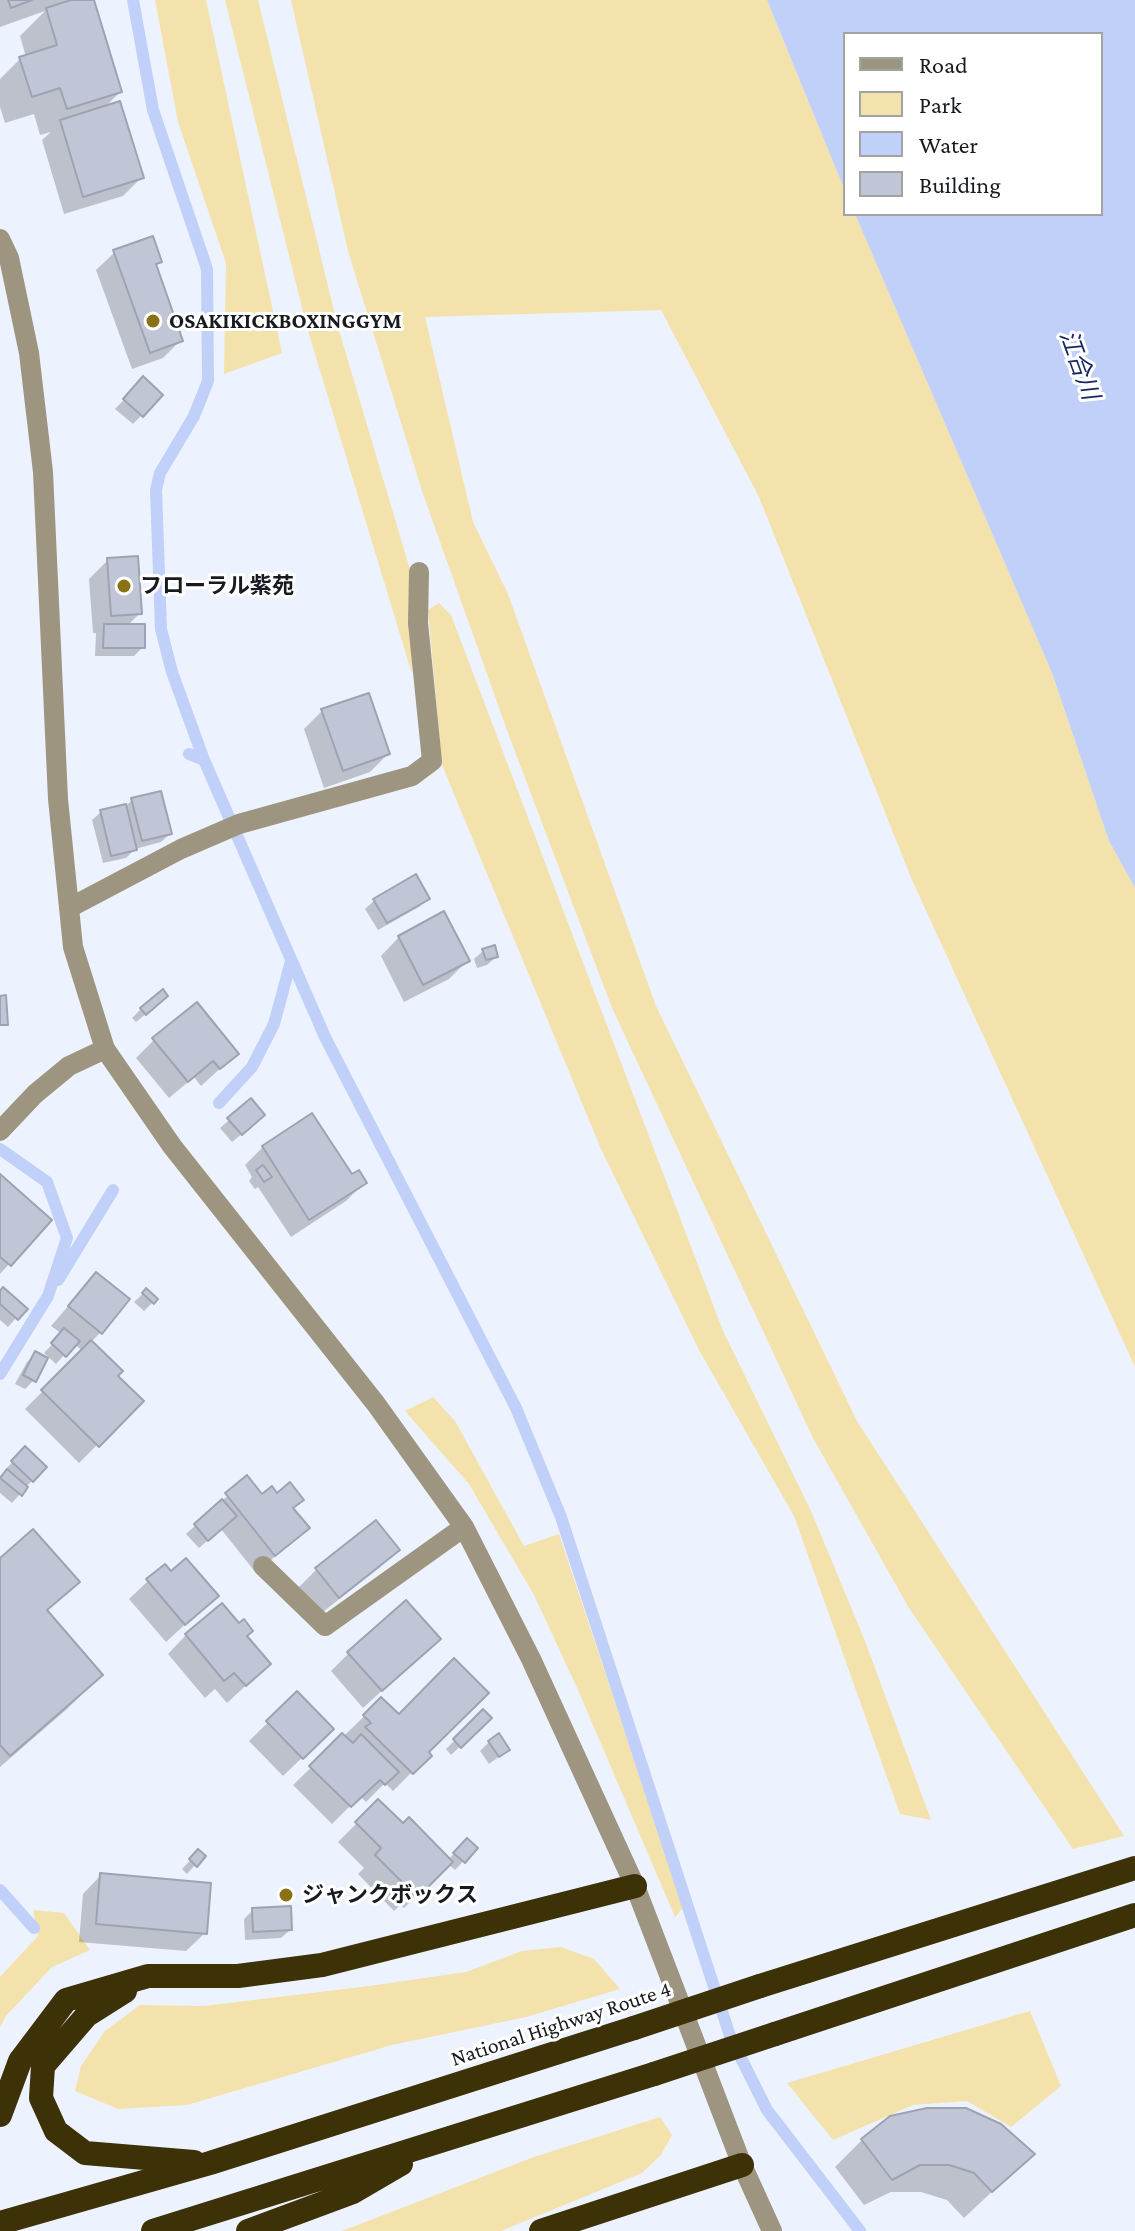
<!DOCTYPE html>
<meta charset="utf-8">
<style>
body{margin:0}
#map{position:relative;width:1135px;height:2231px;overflow:hidden;background:#edf2ff;font-family:"Crimson Pro",serif}
canvas{display:block}
.legend{position:absolute;left:843px;top:32px;width:260px;height:184px;box-sizing:border-box;background:#fff;border:2px solid #a2a3a5;margin:0;padding:10px 14px;list-style:none;font-size:24px;color:#171a1f}
.legend li{display:flex;align-items:center;gap:16px;height:40px}
.legend b{width:40px;border:2px solid #a2a3a5}
</style>
<div id="map">
<canvas width="1135" height="2231"></canvas>
<ul class="legend">
<li><b style="height:10px;background:#9d957f"></b>Road</li>
<li><b style="height:22px;background:#f4e2ac"></b>Park</li>
<li><b style="height:22px;background:#c0d0f8"></b>Water</li>
<li><b style="height:22px;background:#c0c6d6"></b>Building</li>
</ul>
</div>
<script>
const c = document.querySelector('canvas').getContext('2d');
c.lineJoin = 'round';
function fillPath(path, color) { c.fillStyle = color; c.fill(path, 'evenodd'); }
const toPath = rows => new Path2D(rows.map(r => 'M' + r).join(''));
function trace(path, color, width, dash) { c.strokeStyle = color; c.lineWidth = width; c.lineCap = dash ? 'butt' : 'round'; c.setLineDash(dash || []); c.stroke(path); }
function write(font, color, halo, rows, align = 'center') {
  c.font = font + ' "Crimson Pro","Noto Sans JP",serif'; c.lineWidth = 6; c.setLineDash([]); c.textBaseline = 'middle'; c.strokeStyle = halo; c.fillStyle = color; for (const [text, x, y, turn = 0] of rows) {
    c.save(); c.translate(x, y); c.rotate((+turn || 0) * Math.PI / 180); c.textAlign = isNaN(turn) ? turn : align; if (halo) c.strokeText(text, 0, 0); c.fillText(text, 0, 0); c.restore();
  }
}
const green = toPath([
 [155,0,206,0,282,353,224,374,226,263,178,122],
 [225,0,258,0,338,327,411,573,412,674,308,331],
 [291,0,767,0,845,191,845,214,855,214,1052,673,1109,841,1135,888,1135,1367,912,880,759,497,661,310,425,317,473,522,508,594,656,1006,857,1421,1124,1836,1073,1849,909,1608,813,1438,612,1008,508,733,423,494,348,251],
 [439,603,451,615,723,1331,811,1511,865,1641,931,1820,900,1814,794,1516,699,1350,601,1149,442,765,428,610],
 [433,1397,455,1421,524,1546,559,1534,683,1908,675,1917,578,1690,534,1595,469,1484,405,1411],
 [33,1910,64,1913,90,1950,52,1967,6,2016,0,2027,0,1977,38,1936],
 [561,1947,594,1959,620,1989,526,2017,392,2045,187,2105,118,2109,75,2091,81,2066,105,2031,140,2005,204,2006,369,1986,466,1972,522,1951],
 [1030,2011,1061,2086,1011,2127,967,2101,913,2105,833,2140,787,2083],
 [660,2117,672,2135,661,2155,642,2173,501,2231,342,2231,534,2157]
]);
const water = toPath([
 [767,0,1135,0,1135,888,1109,841,1052,673,855,214,1101,214,1101,34,845,34,845,191]
]);
const shadow = toPath([
 [0,0,92,0,120,92,103,109,142,177,123,196,64,214,42,140,51,132,40,135,34,114,5,123,0,107,0,79,20,59,26,57,20,36,45,11,0,27],
 [115,252,160,261,155,266,181,340,163,358,132,369,96,270],
 [144,379,161,395,133,424,115,409],
 [108,560,140,613,127,626,143,647,134,656,95,656,96,633,93,633,89,579],
 [322,711,388,754,370,772,324,788,304,729],
 [132,800,170,834,161,842,135,849,126,858,103,863,92,820,101,812,126,806],
 [428,899,419,907,378,930,365,909,374,901],
 [399,937,467,961,449,979,404,1002,381,956],
 [483,951,496,957,487,965,477,968,474,959],
 [157,1005,136,1022,132,1018,141,1009],
 [154,1040,236,1054,201,1086,194,1077,169,1098,136,1058],
 [251,1101,254,1124,232,1142,220,1128],
 [263,1147,351,1177,364,1183,346,1201,291,1237,258,1187,255,1189,249,1181,252,1177,245,1165],
 [0,1177,49,1220,0,1274],
 [96,1274,101,1332,91,1342,115,1376,141,1401,79,1463,25,1409,83,1351,74,1344,56,1364,44,1353,62,1334,51,1326],
 [146,1291,156,1299,144,1311,134,1302],
 [0,1293,16,1318,8,1327,0,1320],
 [36,1353,34,1380,25,1389,15,1384,27,1362],
 [25,1449,44,1467,12,1503,0,1493,0,1480,6,1473,4,1471],
 [247,1478,262,1497,292,1509,308,1528,256,1573,221,1529,199,1548,186,1534],
 [376,1523,397,1550,379,1568,319,1615,298,1588,316,1570],
 [0,1560,77,1581,46,1612,101,1675,67,1709,0,1767],
 [171,1574,216,1596,166,1642,129,1599,148,1581],
 [186,1635,245,1636,269,1664,227,1703,215,1689,205,1698,168,1654],
 [438,1639,363,1708,331,1671,349,1653],
 [297,1694,332,1729,283,1776,249,1741],
 [381,1700,399,1717,429,1755,393,1791,385,1783,366,1802,360,1796,332,1824,293,1785],
 [483,1712,490,1718,451,1755,446,1749],
 [489,1742,508,1750,489,1764,480,1751],
 [378,1802,403,1826,448,1860,467,1840,476,1848,455,1870,448,1864,404,1908,400,1905,394,1911,358,1874,364,1868,338,1842],
 [198,1852,203,1856,187,1874,182,1869],
 [101,1875,205,1933,186,1951,79,1942,83,1894],
 [253,1910,290,1930,281,1938,245,1940,244,1919],
 [862,2140,1032,2154,964,2218,947,2200,921,2192,891,2192,864,2205,835,2167]
]);
const stream = toPath([
 [133,0,153,110,207,269,208,381,194,416,160,473,156,490,161,629,172,672,204,760],
 [189,754,204,760,325,1037,516,1408,561,1517,730,2036,767,2110,860,2231],
 [219,1103,252,1067,274,1024,291,961],
 [0,1149,47,1182,67,1238,48,1296,0,1374],
 [58,1280,113,1190],
 [0,1890,34,1928]
]);
const building = toPath([
 [8,0,32,0,11,8,8,0],
 [71,0,94,0,122,92,67,109,60,88,32,97,19,57,57,45,46,8,71,0],
 [120,101,144,178,83,197,60,120,120,101],
 [153,236,162,262,156,264,183,341,150,353,113,250,153,236],
 [143,376,163,395,143,417,123,399,143,376],
 [138,556,142,614,111,616,107,558,138,556],
 [104,624,145,624,145,648,103,648,104,624],
 [369,693,390,754,343,771,321,709,369,693],
 [161,791,172,834,142,841,131,798,161,791],
 [126,804,137,850,111,856,100,810,126,804],
 [416,874,430,899,387,923,373,899,416,874],
 [444,911,470,961,423,985,398,936,444,911],
 [495,945,498,957,486,960,482,949,495,945],
 [163,989,168,996,146,1015,140,1008,163,989],
 [6,995,8,1025,0,1025,0,996,6,995],
 [197,1002,239,1054,220,1069,213,1061,188,1082,152,1038,197,1002],
 [251,1098,265,1115,242,1135,227,1118,251,1098],
 [312,1113,352,1174,359,1170,367,1183,309,1220,262,1146,312,1113],
 [263,1165,272,1177,264,1182,256,1170,263,1165],
 [0,1174,52,1220,11,1266,0,1257,0,1174],
 [96,1272,130,1299,102,1334,68,1306,96,1272],
 [3,1287,28,1309,18,1320,0,1304,0,1291,3,1287],
 [146,1288,158,1299,154,1304,142,1293,146,1288],
 [64,1328,80,1341,66,1357,51,1343,64,1328],
 [91,1340,123,1371,118,1376,144,1401,99,1447,41,1390,91,1340],
 [35,1351,48,1358,36,1382,23,1375,35,1351],
 [25,1446,47,1467,33,1482,11,1461,25,1446],
 [7,1469,28,1487,22,1496,0,1478,7,1469],
 [247,1475,262,1494,272,1486,277,1493,290,1482,304,1500,293,1508,310,1528,275,1556,225,1493,247,1475],
 [222,1499,237,1516,208,1541,194,1524,222,1499],
 [376,1520,400,1550,339,1598,315,1568,376,1520],
 [33,1529,80,1582,47,1610,103,1675,10,1756,0,1745,0,1558,33,1529],
 [186,1558,219,1596,185,1625,146,1579,165,1564,171,1571,186,1558],
 [406,1600,441,1639,382,1691,347,1652,406,1600],
 [222,1603,239,1623,244,1619,253,1631,247,1636,271,1664,246,1686,234,1673,224,1681,185,1634,222,1603],
 [454,1658,489,1693,429,1752,432,1756,413,1774,365,1727,371,1723,363,1715,381,1697,399,1714,454,1658],
 [297,1691,334,1729,303,1759,266,1721,297,1691],
 [483,1709,492,1718,461,1748,453,1739,483,1709],
 [342,1733,353,1743,361,1734,399,1772,385,1785,380,1780,351,1807,309,1766,342,1733],
 [499,1733,510,1750,499,1757,488,1741,499,1733],
 [378,1799,403,1823,409,1817,453,1862,423,1892,420,1888,414,1894,375,1855,381,1848,355,1822,378,1799],
 [467,1838,478,1848,465,1863,453,1853,467,1838],
 [198,1849,206,1856,197,1867,189,1859,198,1849],
 [100,1873,211,1883,207,1934,96,1924,100,1873],
 [291,1906,292,1930,253,1932,252,1908,291,1906],
 [927,2108,966,2108,1001,2124,1035,2154,992,2192,974,2173,949,2165,920,2165,892,2180,861,2139,890,2116,927,2108]
]);
const minor = toPath([
 [0,239,9,258,29,353,43,472,58,799,73,947,105,1049,172,1146,376,1404,464,1527,531,1659,635,1886,742,2165,772,2231],
 [69,908,181,849,239,824,412,776,432,761,418,623,419,572],
 [0,1131,35,1094,69,1066,105,1049],
 [263,1566,325,1626,464,1527]
]);
const highway = toPath([
 [760,1986,1135,1868],
 [125,1991,87,2015,43,2066,41,2098,56,2131,85,2153,194,2162],
 [775,2034,1135,1915],
 [0,2115,20,2061,66,2000,148,1976,238,1976,322,1965,635,1886],
 [0,2223,210,2163,634,2028],
 [153,2231,654,2074],
 [248,2231,353,2192,401,2164],
 [541,2231,742,2165]
]);
const highwayBridge = toPath([
 [634,2028,760,1986],
 [654,2074,775,2034]
]);
const markers = [
 [153,321,8,"#8a7113"],
 [124,586,8,"#8a7113"],
 [286,1895,8,"#8a7113"]
];
const poiNames = [
 ["OSAKIKICKBOXINGGYM",169,321],
 ["フローラル紫苑",140,586],
 ["ジャンクボックス",302,1895]
];
const streetNames = [
 ["National Highway Route 4",561,2024,-18]
];
const waterNames = [
 ["江合川",1079,365,70]
];
fillPath(green, '#f4e2ac');
fillPath(water, '#c0d0f8');
fillPath(shadow, '#0003');
trace(stream, '#c0d0f8', 12);
fillPath(building, '#c0c6d6');
trace(building, '#9da3b2', 2);
trace(minor, '#9d957f', 20);
trace(highway, '#3d3107', 24);
trace(highwayBridge, '#3d3107', 24);
for (const [x, y, r, color] of markers) { const dot = new Path2D(); dot.arc(x, y, r, 0, 2 * Math.PI); c.fillStyle = color; c.fill(dot); trace(dot, '#fff', 3); }
write('bold 22px', '#171a1f', '#fff', poiNames, 'left');
write('22px', '#171a1f', '#fff', streetNames);
write('italic 24px', '#1a2a64', '#fff', waterNames);
</script>
